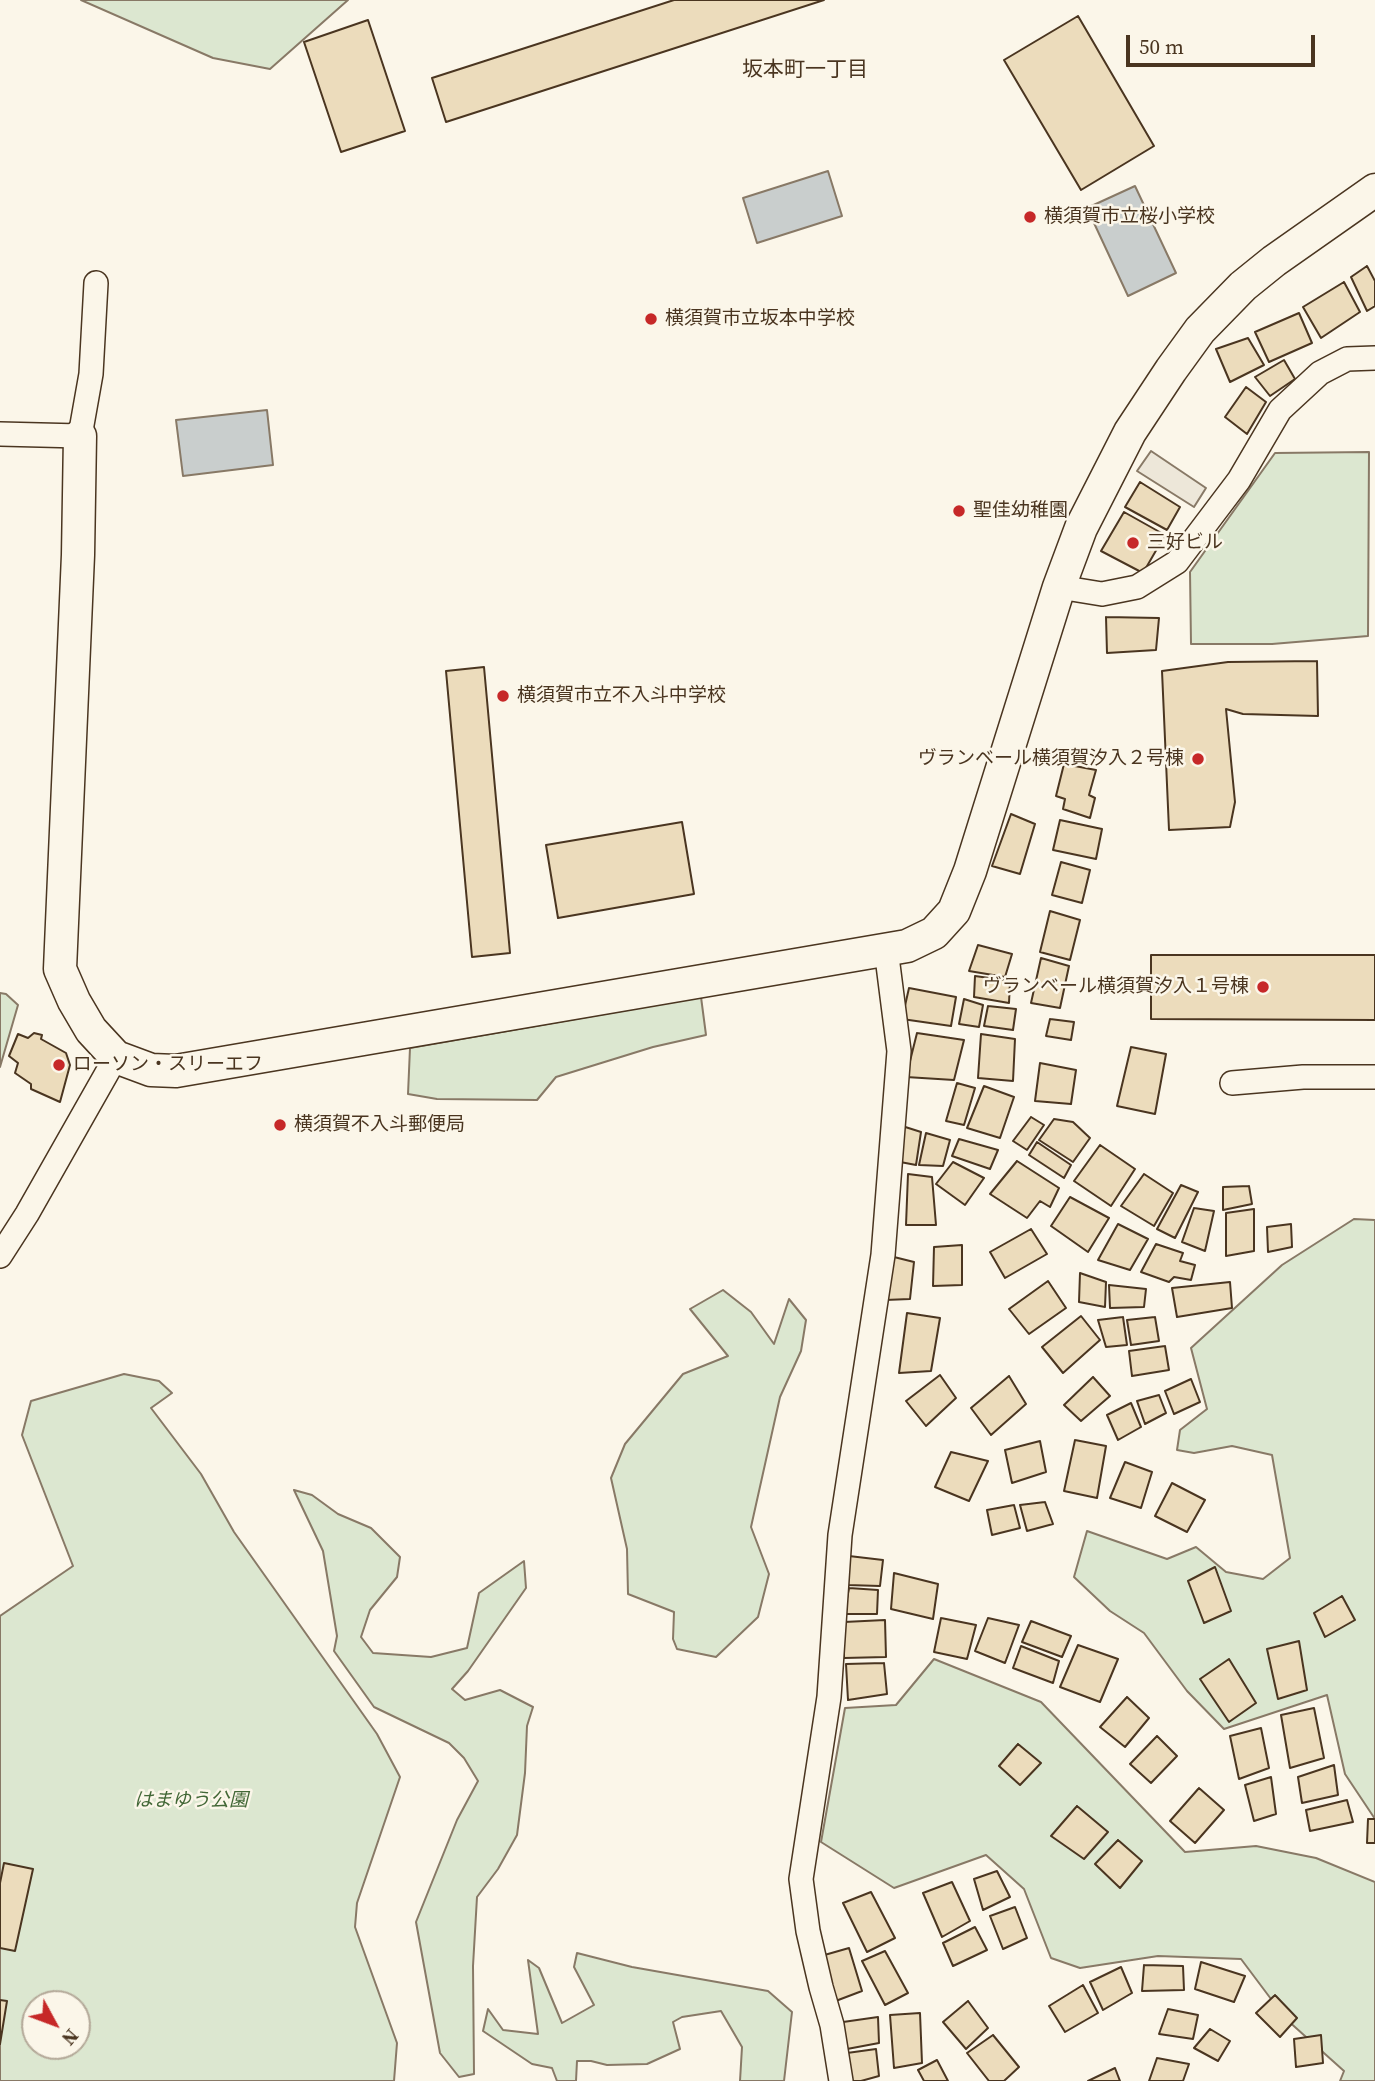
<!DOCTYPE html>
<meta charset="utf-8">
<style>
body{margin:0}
#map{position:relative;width:1375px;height:2081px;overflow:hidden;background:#fbf6e9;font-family:"Source Serif 4",serif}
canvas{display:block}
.north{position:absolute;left:21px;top:1990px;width:70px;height:70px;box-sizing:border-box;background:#fbf6e9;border:2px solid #b4a999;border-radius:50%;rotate:131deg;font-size:19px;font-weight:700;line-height:28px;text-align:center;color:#4a3520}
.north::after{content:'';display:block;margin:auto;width:24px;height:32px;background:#c62828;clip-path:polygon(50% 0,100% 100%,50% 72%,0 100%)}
.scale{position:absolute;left:1126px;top:35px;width:189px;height:32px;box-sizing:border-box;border:4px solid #4a3520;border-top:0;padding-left:9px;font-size:21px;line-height:24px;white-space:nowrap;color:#4a3520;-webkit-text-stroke:5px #fbf6e9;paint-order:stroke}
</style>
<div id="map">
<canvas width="1375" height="2081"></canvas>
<div class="north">N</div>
<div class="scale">50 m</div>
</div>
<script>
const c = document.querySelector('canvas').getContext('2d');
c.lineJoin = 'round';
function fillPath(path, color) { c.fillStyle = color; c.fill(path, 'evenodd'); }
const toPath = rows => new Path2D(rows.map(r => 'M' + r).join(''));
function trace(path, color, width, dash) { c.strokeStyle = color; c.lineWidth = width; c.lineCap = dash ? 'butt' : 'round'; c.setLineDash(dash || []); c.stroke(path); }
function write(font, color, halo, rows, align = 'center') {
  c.font = font + ' "Source Serif 4","Noto Sans JP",serif'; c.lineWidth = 5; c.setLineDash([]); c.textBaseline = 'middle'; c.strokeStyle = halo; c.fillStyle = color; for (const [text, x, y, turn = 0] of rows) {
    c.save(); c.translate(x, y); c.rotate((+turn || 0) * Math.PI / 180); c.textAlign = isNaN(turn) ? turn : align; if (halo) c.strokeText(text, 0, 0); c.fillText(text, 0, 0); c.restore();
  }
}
const green = toPath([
 [81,0,348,0,270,69,213,58,81,0],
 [1369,452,1368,636,1272,644,1191,644,1190,572,1275,453,1369,452],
 [0,993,6,994,18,1005,0,1067,0,993],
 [701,997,706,1035,653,1047,556,1077,537,1100,437,1099,408,1094,410,1048,701,997],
 [1354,1219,1375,1220,1375,1819,1345,1774,1327,1695,1224,1729,1187,1691,1144,1633,1110,1611,1074,1577,1087,1531,1167,1559,1196,1547,1226,1572,1263,1579,1290,1558,1272,1455,1232,1446,1194,1453,1177,1450,1180,1430,1207,1409,1191,1348,1282,1265,1354,1219],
 [723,1290,751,1312,774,1344,789,1299,806,1320,801,1351,780,1397,751,1527,769,1574,758,1617,716,1657,677,1649,673,1639,674,1612,628,1594,627,1549,611,1478,625,1444,683,1374,728,1356,690,1309,723,1290],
 [124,1374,159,1381,172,1393,151,1408,201,1474,234,1532,377,1734,400,1777,357,1903,355,1927,397,2043,394,2081,0,2081,0,1616,73,1566,22,1435,31,1401,124,1374],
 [35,2004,77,2004,77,2046,35,2046,35,2004],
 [294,1490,312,1495,338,1514,371,1528,400,1557,397,1577,370,1610,361,1637,373,1653,431,1657,467,1648,479,1593,524,1561,526,1588,468,1671,452,1689,465,1700,500,1690,533,1707,527,1726,525,1773,517,1835,498,1869,477,1897,473,1966,474,2074,459,2077,440,2053,416,1922,457,1820,478,1781,464,1758,449,1743,374,1707,334,1651,337,1636,323,1551,294,1490],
 [934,1659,1041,1702,1185,1852,1256,1846,1316,1858,1375,1882,1375,2081,1340,2081,1344,2071,1286,2019,1241,1959,1158,1956,1080,1968,1051,1958,1024,1889,986,1855,894,1888,821,1842,845,1708,896,1705,934,1659],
 [577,1953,632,1967,768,1991,792,2012,784,2081,740,2081,742,2047,721,2011,682,2017,673,2022,680,2049,647,2064,607,2065,591,2061,577,2061,576,2081,557,2081,552,2068,532,2064,483,2031,488,2009,503,2030,538,2034,528,1960,539,1968,562,2023,594,2005,574,1967,577,1953]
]);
const parking = toPath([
 [1151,451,1206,488,1194,507,1137,471,1151,451]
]);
const water = toPath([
 [828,171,842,216,757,243,743,198,828,171],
 [1135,186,1176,273,1128,296,1087,208,1135,186],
 [267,410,273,465,183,476,176,420,267,410]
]);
const building = toPath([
 [674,0,824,0,446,122,432,78,674,0],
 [1078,16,1154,146,1081,190,1004,60,1078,16],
 [368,20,405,131,341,152,304,42,368,20],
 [1367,266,1375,281,1375,306,1367,311,1351,277,1367,266],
 [1344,282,1360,312,1321,338,1303,307,1344,282],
 [1299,313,1312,343,1269,362,1255,332,1299,313],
 [1248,338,1264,365,1230,382,1216,349,1248,338],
 [1284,360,1295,379,1270,396,1255,377,1284,360],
 [1246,387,1266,402,1247,434,1225,417,1246,387],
 [1140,482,1180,507,1167,530,1125,507,1140,482],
 [1124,512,1165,535,1143,573,1101,551,1124,512],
 [1106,617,1159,618,1156,650,1107,653,1106,617],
 [1317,661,1318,716,1243,714,1226,709,1235,802,1230,827,1169,830,1162,671,1228,662,1317,661],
 [484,667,510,953,472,957,446,671,484,667],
 [1064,764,1096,770,1089,795,1095,798,1090,818,1063,809,1065,799,1056,796,1064,764],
 [1011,814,1035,824,1020,874,992,866,1011,814],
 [1060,820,1102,829,1096,859,1053,850,1060,820],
 [682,822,694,894,558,918,546,845,682,822],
 [1061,862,1090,870,1082,903,1052,895,1061,862],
 [1050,911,1080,920,1070,960,1040,952,1050,911],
 [978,945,1012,954,1005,977,969,971,978,945],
 [1151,955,1375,955,1375,1020,1151,1019,1151,955],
 [1041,958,1069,966,1060,1008,1031,1003,1041,958],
 [975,976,1010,981,1009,1003,974,997,975,976],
 [909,988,956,997,951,1026,902,1019,909,988],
 [964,999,983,1005,979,1027,959,1024,964,999],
 [988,1006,1016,1009,1013,1030,984,1026,988,1006],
 [1050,1019,1074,1022,1071,1040,1046,1036,1050,1019],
 [34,1033,42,1035,41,1039,66,1053,70,1065,60,1102,31,1089,31,1084,15,1073,18,1063,9,1056,18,1034,28,1038,34,1033],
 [917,1033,964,1040,954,1080,906,1077,917,1033],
 [981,1034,1015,1039,1013,1081,978,1078,981,1034],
 [1131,1047,1166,1054,1155,1114,1117,1106,1131,1047],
 [1040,1063,1076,1070,1071,1104,1035,1101,1040,1063],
 [957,1083,975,1088,964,1125,946,1121,957,1083],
 [984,1086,1014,1097,1000,1138,967,1128,984,1086],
 [1031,1117,1044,1125,1027,1150,1013,1141,1031,1117],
 [1054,1119,1073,1122,1090,1138,1073,1162,1039,1140,1054,1119],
 [899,1125,921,1132,916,1165,895,1161,899,1125],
 [926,1133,950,1140,943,1166,919,1165,926,1133],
 [959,1139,998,1150,990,1169,952,1156,959,1139],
 [1037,1142,1071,1165,1064,1178,1029,1155,1037,1142],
 [1100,1145,1135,1169,1111,1206,1074,1181,1100,1145],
 [1017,1161,1059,1188,1050,1207,1040,1201,1027,1218,990,1194,1017,1161],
 [953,1162,984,1178,965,1205,936,1184,953,1162],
 [908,1174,932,1177,936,1225,906,1225,908,1174],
 [1144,1174,1173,1193,1154,1226,1121,1206,1144,1174],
 [1181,1185,1198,1192,1175,1238,1157,1229,1181,1185],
 [1249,1186,1252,1204,1223,1210,1223,1187,1249,1186],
 [1070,1197,1109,1218,1088,1252,1051,1226,1070,1197],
 [1194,1208,1214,1211,1205,1251,1182,1242,1194,1208],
 [1254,1209,1254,1251,1226,1256,1226,1213,1254,1209],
 [1118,1224,1148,1239,1130,1270,1098,1260,1118,1224],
 [1291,1224,1292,1247,1268,1252,1267,1227,1291,1224],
 [1031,1229,1047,1254,1005,1278,990,1252,1031,1229],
 [1156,1244,1183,1253,1180,1261,1195,1265,1191,1280,1174,1277,1169,1282,1141,1272,1156,1244],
 [962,1245,962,1285,933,1286,934,1247,962,1245],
 [890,1256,914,1262,910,1299,885,1300,890,1256],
 [1080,1273,1106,1282,1105,1307,1079,1302,1080,1273],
 [1048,1281,1066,1308,1029,1334,1009,1309,1048,1281],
 [1230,1282,1232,1308,1177,1317,1172,1288,1230,1282],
 [1109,1285,1146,1289,1144,1307,1110,1308,1109,1285],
 [907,1313,940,1318,931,1371,899,1373,907,1313],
 [1081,1316,1100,1340,1063,1373,1042,1347,1081,1316],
 [1123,1317,1127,1345,1106,1347,1098,1320,1123,1317],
 [1155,1317,1159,1341,1131,1345,1127,1320,1155,1317],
 [1165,1346,1169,1370,1132,1376,1129,1351,1165,1346],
 [940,1375,956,1398,926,1426,906,1401,940,1375],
 [1009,1376,1026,1404,991,1435,971,1408,1009,1376],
 [1093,1377,1110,1396,1081,1421,1064,1405,1093,1377],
 [1191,1379,1200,1402,1174,1414,1165,1391,1191,1379],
 [1159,1395,1166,1413,1145,1424,1137,1401,1159,1395],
 [1131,1403,1141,1427,1118,1440,1107,1415,1131,1403],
 [1075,1440,1106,1446,1097,1498,1064,1491,1075,1440],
 [1040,1441,1046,1472,1012,1483,1005,1450,1040,1441],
 [951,1452,988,1461,969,1501,935,1487,951,1452],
 [1125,1462,1152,1472,1141,1508,1110,1498,1125,1462],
 [1172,1483,1205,1500,1187,1532,1155,1516,1172,1483],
 [1045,1502,1053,1524,1027,1531,1020,1505,1045,1502],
 [1014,1505,1020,1528,992,1535,987,1510,1014,1505],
 [849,1556,883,1560,880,1586,847,1585,849,1556],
 [1215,1567,1231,1611,1204,1623,1188,1581,1215,1567],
 [894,1573,938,1584,933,1619,891,1609,894,1573],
 [849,1588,878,1590,877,1614,844,1614,849,1588],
 [1342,1596,1355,1620,1325,1637,1314,1613,1342,1596],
 [941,1618,976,1625,967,1659,934,1652,941,1618],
 [988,1618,1019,1625,1005,1663,975,1651,988,1618],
 [885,1620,886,1657,844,1658,844,1622,885,1620],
 [1031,1621,1071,1636,1062,1657,1022,1642,1031,1621],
 [1299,1641,1307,1690,1278,1699,1267,1649,1299,1641],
 [1078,1645,1118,1659,1100,1702,1060,1687,1078,1645],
 [1021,1646,1059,1661,1053,1683,1013,1668,1021,1646],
 [1229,1659,1256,1703,1229,1722,1200,1679,1229,1659],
 [884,1663,887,1694,848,1700,846,1664,884,1663],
 [1127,1697,1149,1718,1125,1747,1100,1727,1127,1697],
 [1314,1708,1324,1758,1290,1768,1281,1715,1314,1708],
 [1261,1728,1269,1768,1239,1779,1230,1736,1261,1728],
 [1157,1736,1177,1756,1151,1783,1130,1764,1157,1736],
 [1018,1744,1041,1763,1020,1785,999,1766,1018,1744],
 [1334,1765,1338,1795,1302,1803,1298,1777,1334,1765],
 [1271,1777,1276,1814,1254,1821,1245,1785,1271,1777],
 [1199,1788,1224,1810,1195,1843,1170,1821,1199,1788],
 [1347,1800,1353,1822,1310,1831,1306,1810,1347,1800],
 [1077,1806,1108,1832,1084,1859,1051,1836,1077,1806],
 [1368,1819,1375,1819,1375,1843,1367,1843,1368,1819],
 [1118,1840,1142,1861,1120,1888,1095,1864,1118,1840],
 [4,1863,33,1869,15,1951,0,1948,0,1883,4,1863],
 [997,1871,1010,1897,983,1910,974,1879,997,1871],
 [952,1882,970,1921,942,1937,923,1893,952,1882],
 [871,1892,895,1938,867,1952,843,1903,871,1892],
 [1015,1907,1027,1938,1003,1949,990,1916,1015,1907],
 [975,1927,987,1950,953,1966,943,1943,975,1927],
 [849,1948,862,1991,833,2002,821,1956,849,1948],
 [885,1951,908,1993,885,2005,862,1961,885,1951],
 [1201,1962,1245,1976,1234,2002,1195,1989,1201,1962],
 [1144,1965,1183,1966,1184,1990,1142,1991,1144,1965],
 [1121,1967,1132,1993,1103,2010,1090,1982,1121,1967],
 [1083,1985,1098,2013,1065,2032,1049,2006,1083,1985],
 [1275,1995,1297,2018,1280,2037,1256,2013,1275,1995],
 [0,2000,7,2001,0,2044,0,2000],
 [968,2001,988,2028,966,2049,943,2022,968,2001],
 [1168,2009,1198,2015,1193,2039,1159,2034,1168,2009],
 [920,2013,922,2063,894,2068,890,2015,920,2013],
 [878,2017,879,2043,847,2049,843,2022,878,2017],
 [1210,2029,1230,2041,1218,2061,1194,2048,1210,2029],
 [993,2035,1019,2067,1004,2081,989,2081,967,2053,993,2035],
 [1321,2035,1323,2063,1296,2067,1294,2039,1321,2035],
 [876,2049,879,2076,861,2081,852,2081,847,2053,876,2049],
 [1157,2058,1189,2064,1183,2081,1149,2081,1157,2058],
 [937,2060,948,2081,924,2081,918,2070,937,2060],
 [1115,2068,1120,2081,1088,2081,1115,2068]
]);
const street = toPath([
 [0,434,80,436,91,374,96,283],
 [1059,587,1102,594,1137,587,1177,562,1239,480,1280,410,1320,373,1347,359,1375,358],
 [1232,1083,1303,1077,1375,1077],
 [0,1256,27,1214,116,1057],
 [841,2081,832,2025,821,1987,808,1931,801,1879,829,1697,840,1535,883,1255,899,1051,886,949]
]);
const secondary = toPath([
 [80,436,78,555,60,969,74,1001,91,1030,116,1057,151,1070,176,1071,907,946,934,933,954,911,970,871,1059,587,1081,528,1130,432,1171,370,1200,330,1243,286,1274,261,1375,190]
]);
const markers = [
 [1030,217,7,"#c62828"],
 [651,319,7,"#c62828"],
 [959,511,7,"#c62828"],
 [1133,543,7,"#c62828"],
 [503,696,7,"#c62828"],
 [1198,759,7,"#c62828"],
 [1263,987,7,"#c62828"],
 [59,1065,7,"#c62828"],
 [280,1125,7,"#c62828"]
];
const poiNames = [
 ["横須賀市立桜小学校",1044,217],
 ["横須賀市立坂本中学校",665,319],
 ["聖佳幼稚園",973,511],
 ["三好ビル",1147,543],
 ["横須賀市立不入斗中学校",517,696],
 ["ヴランベール横須賀汐入２号棟",1184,759,"right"],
 ["ヴランベール横須賀汐入１号棟",1249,987,"right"],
 ["ローソン・スリーエフ",73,1065],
 ["横須賀不入斗郵便局",294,1125]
];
const parkNames = [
 ["はまゆう公園",191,1801]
];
const neighbourhoodNames = [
 ["坂本町一丁目",805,71]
];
fillPath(green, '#dce7d0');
trace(green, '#887966', 2);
fillPath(parking, '#ede7d9');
trace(parking, '#887966', 2);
fillPath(water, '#c9cecd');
trace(water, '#887966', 2);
fillPath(building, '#ecdcbc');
trace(building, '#4a3520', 2);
trace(street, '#4a3520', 26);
trace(secondary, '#4a3520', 35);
trace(street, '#fbf6e9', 23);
trace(secondary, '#fbf6e9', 32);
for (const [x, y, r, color] of markers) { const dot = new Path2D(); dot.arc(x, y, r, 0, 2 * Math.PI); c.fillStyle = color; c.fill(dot); trace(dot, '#fbf6e9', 2.5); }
write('19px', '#4a3520', '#fbf6e9', poiNames, 'left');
write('italic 19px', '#436837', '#fbf6e9', parkNames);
write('21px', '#4a3520', '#fbf6e9', neighbourhoodNames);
</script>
